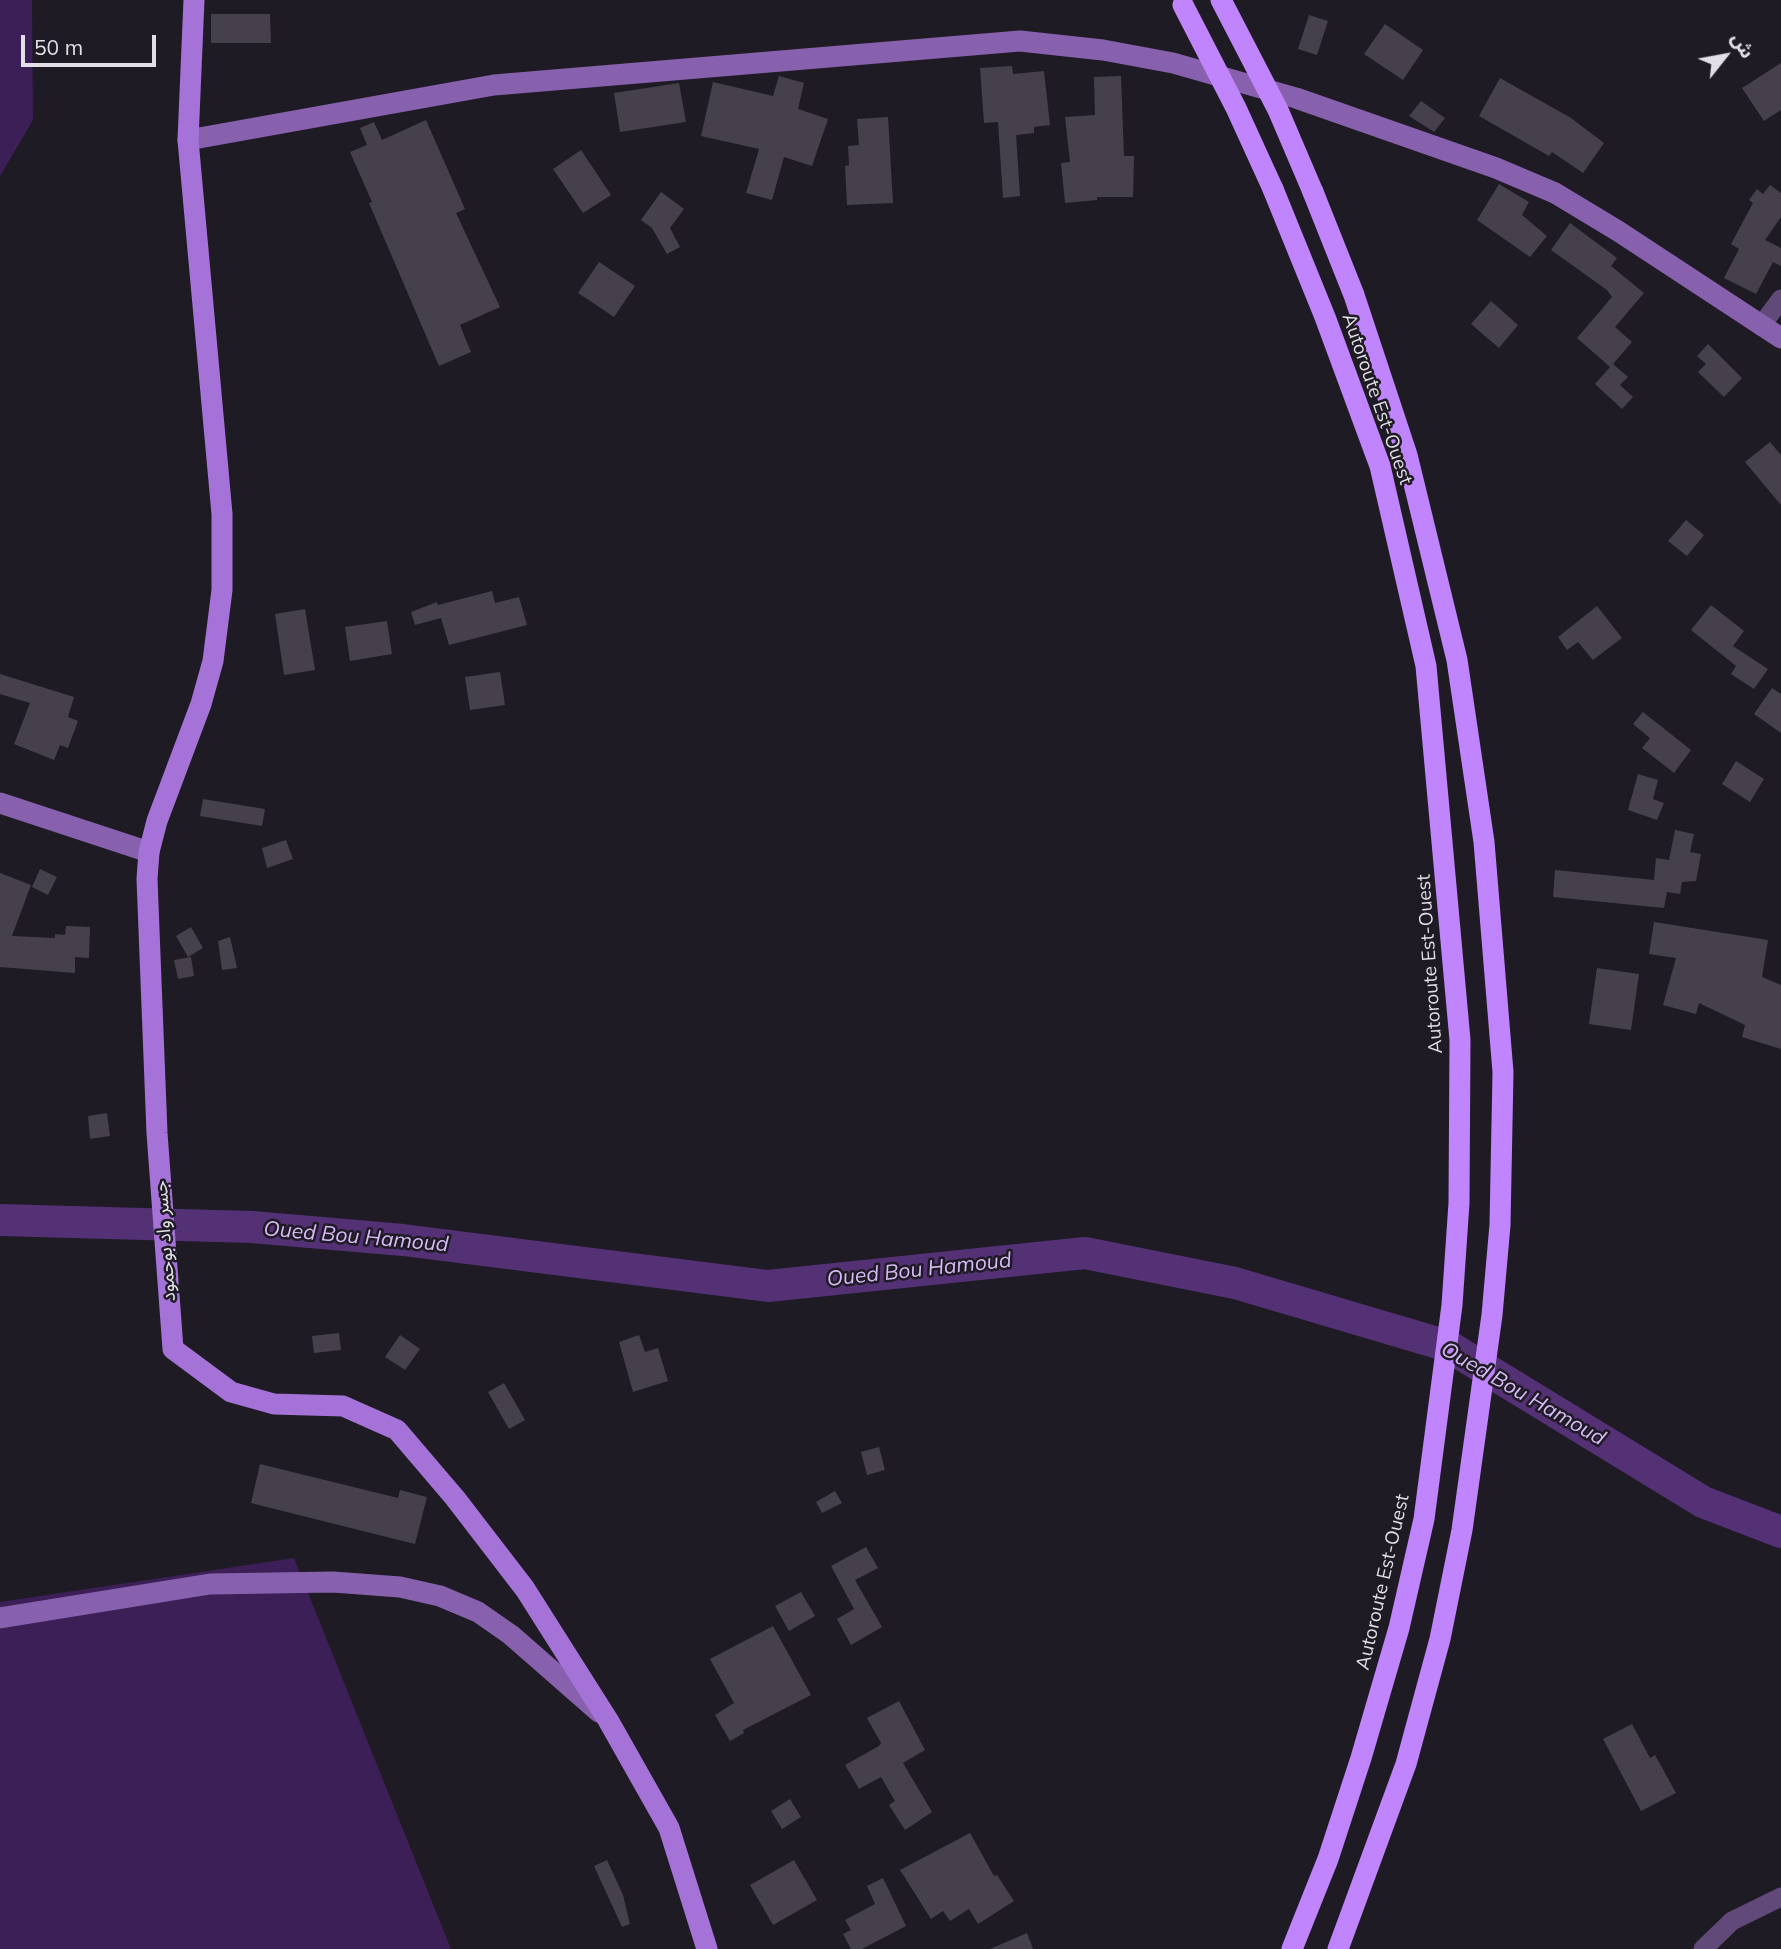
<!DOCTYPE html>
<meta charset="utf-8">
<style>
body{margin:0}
#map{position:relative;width:1781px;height:1949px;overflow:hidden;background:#1f1b25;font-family:Mulish,"Noto Sans Arabic",sans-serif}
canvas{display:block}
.north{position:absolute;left:1690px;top:21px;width:70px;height:70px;-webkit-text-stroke:5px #1f1b25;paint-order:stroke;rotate:59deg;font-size:19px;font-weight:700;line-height:28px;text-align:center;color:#e2dfe6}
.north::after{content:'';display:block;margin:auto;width:24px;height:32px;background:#e2dfe6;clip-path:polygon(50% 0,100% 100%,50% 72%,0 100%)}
.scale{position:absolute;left:21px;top:35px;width:135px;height:32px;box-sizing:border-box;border:4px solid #e2dfe6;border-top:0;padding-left:9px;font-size:21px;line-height:24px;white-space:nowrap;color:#e2dfe6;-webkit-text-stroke:5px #1f1b25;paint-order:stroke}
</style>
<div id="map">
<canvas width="1781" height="1949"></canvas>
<div class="north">ش</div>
<div class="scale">50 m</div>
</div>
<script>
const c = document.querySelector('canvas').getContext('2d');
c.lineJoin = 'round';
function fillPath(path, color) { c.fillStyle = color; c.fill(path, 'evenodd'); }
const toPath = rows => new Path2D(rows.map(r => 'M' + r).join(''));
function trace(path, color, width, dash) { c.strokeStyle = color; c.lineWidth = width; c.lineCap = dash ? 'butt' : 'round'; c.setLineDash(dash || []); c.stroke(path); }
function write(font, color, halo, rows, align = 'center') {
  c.font = font + ' Mulish,"Noto Sans Arabic",sans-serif'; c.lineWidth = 5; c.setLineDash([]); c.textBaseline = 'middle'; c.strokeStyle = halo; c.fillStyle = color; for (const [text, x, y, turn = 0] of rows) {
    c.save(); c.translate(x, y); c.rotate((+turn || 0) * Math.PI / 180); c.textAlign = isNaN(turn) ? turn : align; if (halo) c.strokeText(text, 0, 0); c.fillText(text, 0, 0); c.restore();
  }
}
const green = toPath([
 [0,0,32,0,33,120,0,176],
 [294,1558,451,1949,0,1949,0,1602]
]);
const river = toPath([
 [0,1220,252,1227,403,1240,768,1286,1085,1253,1235,1283,1448,1346,1703,1502,1781,1532]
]);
const building = toPath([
 [211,14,270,14,271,43,211,43],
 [1309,15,1328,21,1317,55,1298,49],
 [1385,24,1423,50,1403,80,1364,54],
 [1781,63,1781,110,1764,121,1742,88],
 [1012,66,1013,74,1044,71,1050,125,1034,127,1034,133,1016,135,1020,196,1003,198,998,122,984,123,980,68],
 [779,76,804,83,798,109,828,119,812,166,784,157,772,200,746,193,759,149,701,136,713,82,773,96],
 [1121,76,1124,156,1134,156,1133,197,1097,197,1097,200,1065,203,1061,163,1070,162,1065,117,1095,115,1094,77],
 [1500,78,1571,118,1604,143,1583,173,1552,152,1549,156,1479,116],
 [679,83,686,122,620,132,614,93],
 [1421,101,1445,118,1434,132,1409,116],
 [888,117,893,203,847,205,845,166,849,165,848,146,859,145,857,119],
 [426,120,465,209,456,213,500,307,460,325,471,352,439,366,369,203,372,202,350,152,367,145,360,128,374,122,382,140],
 [581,150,611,195,583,213,553,169],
 [1499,184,1529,202,1522,215,1547,236,1530,257,1477,220],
 [1770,185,1781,193,1781,217,1765,240,1781,248,1781,266,1773,262,1756,294,1724,278,1739,249,1731,244,1753,203,1749,200,1757,189,1763,194],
 [661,192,684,209,670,228,680,247,667,254,652,228,641,220],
 [1570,223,1617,258,1611,266,1644,293,1615,327,1632,342,1613,364,1628,377,1620,385,1633,397,1622,409,1595,384,1610,367,1577,338,1612,297,1607,290,1551,250],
 [599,262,635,286,614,317,578,293],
 [1491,301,1518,325,1499,348,1471,324],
 [1708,344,1742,378,1724,397,1698,372,1706,364,1697,356],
 [1770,442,1781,455,1781,505,1745,462],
 [1686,520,1704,535,1687,556,1668,541],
 [492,591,495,603,519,597,527,625,449,645,441,618,415,625,411,612,437,602,438,605],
 [1711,605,1744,631,1733,646,1768,669,1754,689,1731,674,1736,666,1691,630],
 [1597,606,1622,638,1593,660,1578,642,1567,650,1558,637],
 [305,609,315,670,284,675,275,614],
 [387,621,392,654,350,661,345,627],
 [500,672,505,705,470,710,465,677],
 [0,674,74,697,68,717,78,721,68,748,60,745,54,760,14,744,30,703,0,694],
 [1772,688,1781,694,1781,733,1754,714],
 [1643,712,1691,750,1674,773,1642,748,1650,738,1633,724],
 [1736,761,1764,779,1750,802,1722,784],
 [1638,774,1658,780,1653,799,1664,803,1657,820,1628,810],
 [203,799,265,809,262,826,200,816],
 [1675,830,1694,834,1690,852,1701,854,1696,881,1682,882,1680,894,1667,892,1664,908,1553,897,1555,870,1654,880,1656,858,1669,860],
 [286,840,293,859,267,868,262,848],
 [40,869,57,877,48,895,32,887],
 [0,873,31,885,12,936,55,938,55,934,65,935,66,926,90,927,89,958,75,957,75,973,0,967],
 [1654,922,1768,940,1762,977,1781,985,1781,1049,1742,1037,1745,1025,1699,1003,1696,1014,1663,1005,1676,958,1649,954],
 [191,927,203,948,188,957,176,936],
 [230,937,237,968,222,970,218,941],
 [191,957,194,976,178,979,174,960],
 [1597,968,1639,974,1631,1030,1589,1024],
 [107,1113,110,1136,90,1139,88,1116],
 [339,1333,341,1350,314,1353,312,1336],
 [400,1335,420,1349,405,1370,385,1357],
 [639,1335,645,1352,658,1348,668,1381,633,1392,619,1342],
 [504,1383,525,1420,509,1429,488,1392],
 [879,1447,885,1470,867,1475,861,1452],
 [260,1464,398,1498,400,1490,427,1497,415,1544,251,1503],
 [835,1491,842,1503,822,1513,816,1502],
 [866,1547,878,1568,855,1580,882,1627,851,1645,837,1619,854,1609,831,1566],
 [801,1592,815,1616,789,1631,775,1606],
 [773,1626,811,1695,743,1730,744,1733,730,1741,715,1715,734,1703,710,1659],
 [899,1701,925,1750,903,1763,932,1812,905,1830,889,1805,895,1801,881,1777,859,1789,845,1765,879,1746,881,1743,867,1718],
 [1632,1724,1650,1758,1655,1755,1676,1793,1641,1811,1603,1739],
 [790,1799,801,1817,782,1829,771,1811],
 [970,1833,994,1876,997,1875,1014,1901,978,1924,969,1909,950,1921,943,1911,931,1919,900,1870],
 [607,1860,623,1895,630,1924,622,1927,594,1866],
 [794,1860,817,1900,773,1925,750,1885],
 [883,1878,906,1926,862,1949,851,1949,843,1934,851,1930,845,1920,875,1904,867,1886],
 [1027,1933,1033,1949,990,1949]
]);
const street = toPath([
 [1761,326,1781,299],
 [1703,1949,1732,1921,1781,1897]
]);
const secondary = toPath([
 [188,140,494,85,1020,41,1103,50,1173,63,1296,98,1496,168,1555,193,1618,231,1781,338],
 [0,803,149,852],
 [0,1618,210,1584,333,1582,400,1587,440,1596,478,1612,511,1635,599,1712]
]);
const primary = toPath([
 [194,0,188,140,222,514,222,590,213,661,201,704,157,821,149,852,147,879,157,1133,173,1349,231,1392,274,1404,343,1406,397,1430,455,1498,525,1589,608,1720,669,1828,707,1949]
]);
const highway = toPath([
 [1273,189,1325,317,1380,466,1426,666,1460,1040,1459,1203,1452,1305,1424,1519,1399,1628,1361,1758,1328,1859,1292,1949],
 [1313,192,1354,295,1407,455,1457,660,1484,842,1503,1072,1500,1225,1492,1315,1462,1530,1440,1639,1406,1764,1338,1949]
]);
const highwayBridge = toPath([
 [1221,0,1278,110,1313,192],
 [1183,5,1236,108,1273,189]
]);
const streetNames = [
 ["Autoroute Est-Ouest",1377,399,71],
 ["Autoroute Est-Ouest",1430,964,-94],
 ["جسر واد بوحمود",165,1241,-94],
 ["Autoroute Est-Ouest",1383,1582,-77]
];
const waterNames = [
 ["Oued Bou Hamoud",356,1237,5],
 ["Oued Bou Hamoud",919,1270,-6],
 ["Oued Bou Hamoud",1523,1394,30]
];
fillPath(green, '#3c1f56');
trace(river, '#543075', 32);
fillPath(building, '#45404b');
trace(street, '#614a79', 19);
trace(secondary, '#8761ae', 21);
trace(primary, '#a573d7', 21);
trace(highway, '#c084fc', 21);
trace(highwayBridge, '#c084fc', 21);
write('19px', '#e2dfe6', '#1f1b25', streetNames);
write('italic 21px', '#d6baf6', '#1f1b25', waterNames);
</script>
